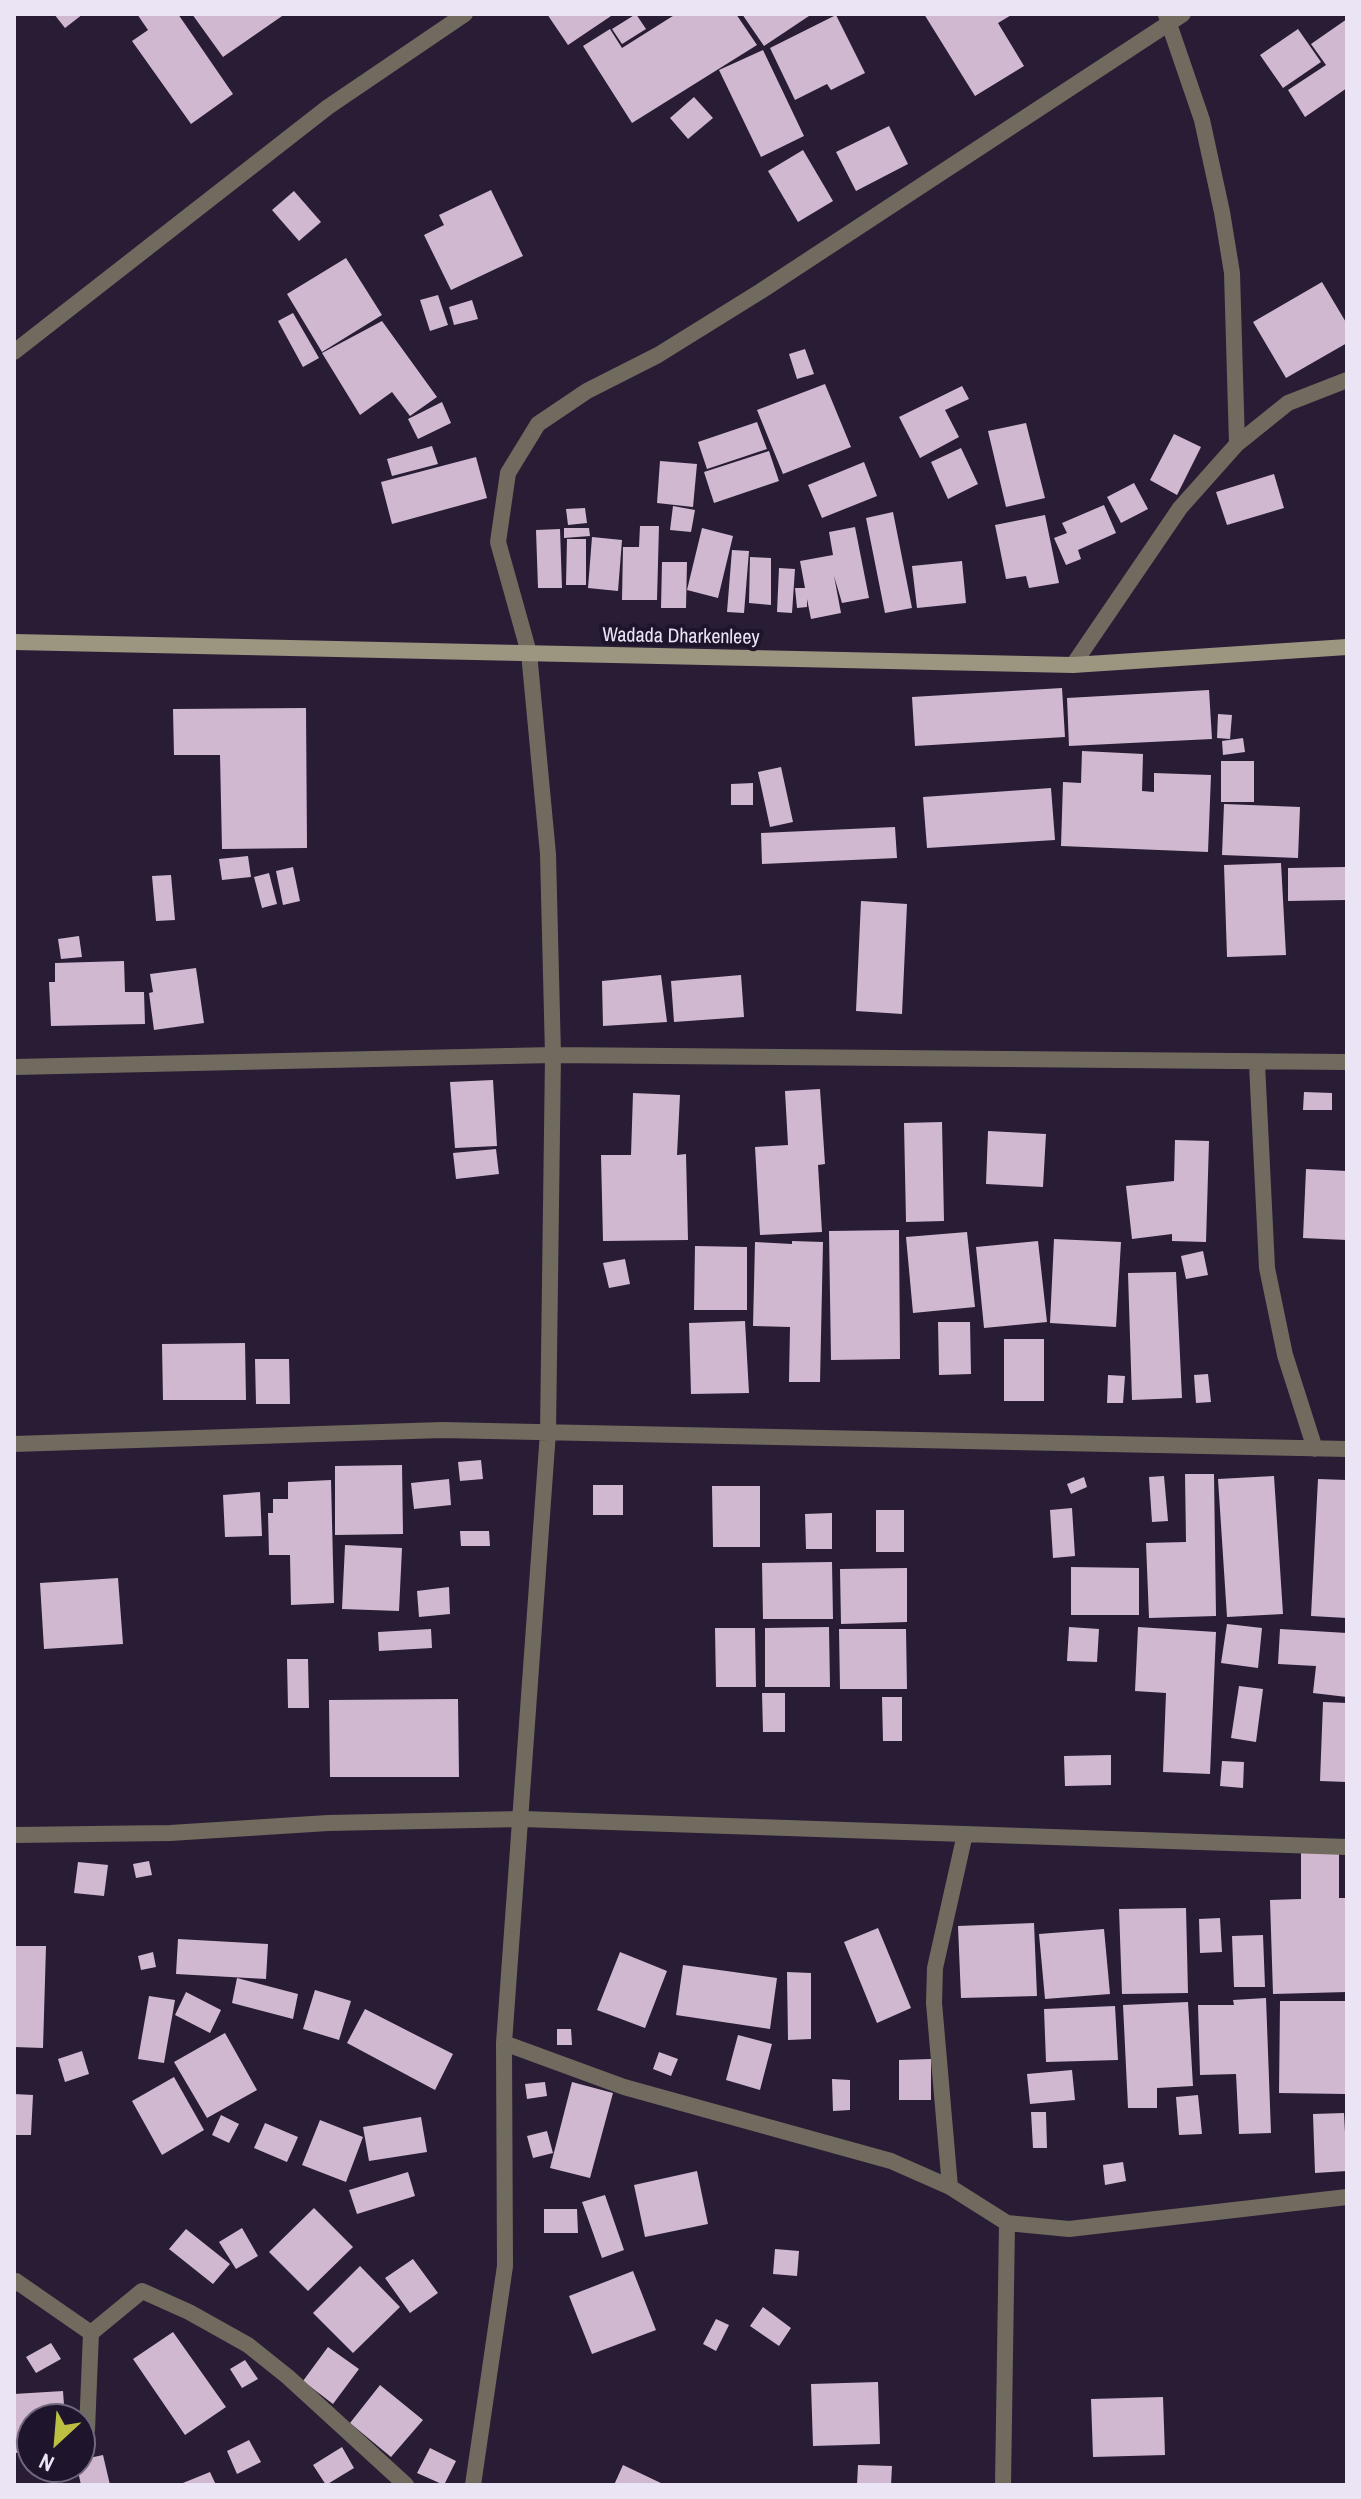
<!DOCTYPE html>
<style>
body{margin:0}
#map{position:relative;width:1361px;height:2499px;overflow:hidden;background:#281d35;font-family:"Archivo Narrow",sans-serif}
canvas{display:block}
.frame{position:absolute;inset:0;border:16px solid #ebe4f5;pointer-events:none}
.north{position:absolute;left:16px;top:2403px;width:80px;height:80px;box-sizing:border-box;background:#1e142b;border:2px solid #70677c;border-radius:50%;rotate:206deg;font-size:22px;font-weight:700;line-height:32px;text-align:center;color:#ebe4f5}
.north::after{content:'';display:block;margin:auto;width:28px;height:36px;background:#bdbf43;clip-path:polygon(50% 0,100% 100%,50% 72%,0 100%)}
</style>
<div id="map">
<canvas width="1361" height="2499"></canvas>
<div class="frame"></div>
<div class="north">N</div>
</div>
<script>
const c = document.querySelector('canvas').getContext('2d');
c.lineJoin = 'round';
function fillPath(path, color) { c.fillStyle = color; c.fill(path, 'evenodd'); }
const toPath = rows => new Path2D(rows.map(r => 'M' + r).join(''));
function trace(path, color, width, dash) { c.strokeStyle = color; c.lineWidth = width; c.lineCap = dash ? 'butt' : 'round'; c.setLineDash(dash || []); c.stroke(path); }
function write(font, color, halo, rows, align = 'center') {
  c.font = font + ' "Archivo Narrow",sans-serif'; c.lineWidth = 8; c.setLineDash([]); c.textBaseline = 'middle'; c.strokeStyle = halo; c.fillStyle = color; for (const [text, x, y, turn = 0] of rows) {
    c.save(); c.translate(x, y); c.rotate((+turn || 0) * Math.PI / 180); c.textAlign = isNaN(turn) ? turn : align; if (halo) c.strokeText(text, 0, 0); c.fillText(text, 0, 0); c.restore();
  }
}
const building = toPath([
 [54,14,83,14,65,28],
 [137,14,178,14,233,94,191,124,132,41,148,30],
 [192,14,285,14,223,57],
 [547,14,614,14,568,45],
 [636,14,646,29,622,44,612,29],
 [676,14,736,14,757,45,632,123,583,46,610,29,622,48],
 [742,14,812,14,764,46],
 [924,14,1013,14,998,23,1024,66,975,96],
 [836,15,865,73,831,90,827,84,795,100,770,48],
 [1347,19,1347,88,1305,117,1288,90,1326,65,1311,44],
 [1298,29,1321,62,1283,88,1260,55],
 [763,50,804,136,761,157,719,70],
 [694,97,713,118,688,139,670,118],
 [889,126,908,164,856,191,836,152],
 [803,150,833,201,798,222,768,171],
 [491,190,523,256,451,290,424,235,444,225,439,215],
 [294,191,321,222,299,241,272,210],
 [346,258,382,315,322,352,287,294],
 [1322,282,1347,324,1347,343,1286,378,1253,322],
 [438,295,448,325,430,331,420,300],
 [472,300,478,319,454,325,449,307],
 [293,313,319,358,303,367,278,321],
 [382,321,437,397,410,416,392,392,360,415,322,353],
 [805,349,814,374,797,379,789,354],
 [825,384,851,447,783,474,757,410],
 [962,386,969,399,945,410,959,437,920,458,899,417],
 [442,402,451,423,418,439,408,419],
 [757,422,767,449,707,469,698,442],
 [1026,423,1045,498,1006,507,988,431],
 [1174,434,1201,447,1177,495,1150,480],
 [432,446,438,464,392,476,387,459],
 [961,448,978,484,948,499,931,462],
 [769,451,779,481,714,503,704,472],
 [476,457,487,498,392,524,381,482],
 [660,461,697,464,693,507,657,503],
 [864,462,877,496,822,518,808,485],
 [1274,474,1284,508,1227,525,1216,492],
 [1134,483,1148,509,1121,523,1107,497],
 [1104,505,1116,533,1078,550,1081,559,1066,565,1054,538,1067,533,1062,523],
 [673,506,695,510,691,532,670,530],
 [585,508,587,523,568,525,566,509],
 [893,512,912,608,885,613,866,518],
 [1045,515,1059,583,1029,588,1026,576,1006,579,995,525],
 [640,526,659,526,657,600,622,600,623,547,639,547],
 [855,527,869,598,842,603,834,576,841,613,811,619,807,599,807,607,797,608,795,588,805,588,800,561,833,555,829,532],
 [564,528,589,528,590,536,564,538],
 [702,528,733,536,718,598,687,590],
 [560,529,562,588,538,588,536,530],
 [592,537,622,540,618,591,588,588],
 [567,539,586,539,586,585,566,585],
 [732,550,749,551,744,613,727,612],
 [750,557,771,558,771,605,749,603],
 [962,561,966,603,917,608,912,566],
 [662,562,687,562,686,608,661,608],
 [779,568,795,569,792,613,777,612],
 [1062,688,1065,737,915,746,912,697],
 [1209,690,1212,739,1069,746,1067,698],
 [306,708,307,848,222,849,220,755,174,755,173,709],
 [1218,714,1232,715,1230,739,1217,738],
 [1243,738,1245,752,1223,755,1222,741],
 [1082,751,1143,754,1142,791,1154,792,1154,773,1211,775,1208,852,1061,846,1063,782,1081,783],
 [1221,761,1254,761,1254,802,1221,802],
 [781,767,793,822,770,827,758,772],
 [753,783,753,805,731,805,731,784],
 [1051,788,1055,840,927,848,923,797],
 [1224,804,1300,807,1298,858,1222,855],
 [895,827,897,858,762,864,761,833],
 [248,856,251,877,222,880,219,859],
 [1281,863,1286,955,1227,957,1224,865],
 [293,867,300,901,283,905,276,871],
 [1345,867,1346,900,1288,901,1288,868],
 [269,873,277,904,262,908,254,877],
 [171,875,175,920,156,921,152,876],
 [861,901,907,904,902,1014,856,1011],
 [79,936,82,957,61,959,58,939],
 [124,961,125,992,144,992,145,1024,51,1026,49,982,55,982,55,963],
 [196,968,204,1023,154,1030,149,993,153,992,150,974],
 [661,975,667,1022,603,1026,602,981],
 [741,975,744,1017,674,1022,671,981],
 [493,1080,497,1146,455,1148,450,1082],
 [820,1089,825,1164,818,1165,822,1232,760,1235,755,1147,788,1145,785,1091],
 [1304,1092,1332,1093,1332,1110,1303,1110],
 [633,1093,680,1095,677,1155,686,1154,688,1240,603,1241,601,1155,631,1155],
 [942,1122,944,1221,906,1222,904,1123],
 [988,1131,1046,1134,1043,1187,986,1184],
 [1175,1140,1209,1141,1206,1242,1172,1241,1172,1234,1132,1239,1126,1186,1174,1181],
 [496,1149,499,1174,456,1179,453,1153],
 [1306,1169,1347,1171,1347,1240,1303,1238],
 [899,1230,900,1359,831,1360,829,1231],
 [967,1232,975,1307,913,1313,906,1237],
 [1054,1239,1121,1242,1116,1327,1050,1323],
 [792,1241,823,1242,820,1382,789,1382,790,1327,753,1326,755,1242,792,1244],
 [1038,1241,1047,1322,984,1328,976,1247],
 [695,1246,747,1247,747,1310,694,1310],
 [1203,1251,1208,1275,1186,1279,1181,1256],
 [625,1259,630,1284,609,1288,603,1263],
 [1176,1272,1182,1398,1132,1400,1128,1273],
 [745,1321,749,1393,691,1394,689,1323],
 [938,1322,970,1322,971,1374,939,1375],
 [1004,1339,1044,1339,1044,1401,1004,1401],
 [245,1343,246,1400,163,1400,162,1344],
 [255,1359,289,1359,290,1404,256,1404],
 [1208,1374,1211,1402,1196,1403,1194,1375],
 [1108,1375,1125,1376,1123,1403,1107,1403],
 [481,1460,483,1479,460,1481,458,1462],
 [402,1465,403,1534,335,1535,335,1466],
 [1185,1474,1214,1474,1216,1616,1149,1618,1146,1543,1186,1542],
 [1164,1476,1168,1521,1152,1522,1149,1477],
 [1274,1476,1283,1614,1227,1617,1218,1479],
 [1084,1477,1087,1487,1071,1494,1067,1484],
 [449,1479,451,1505,414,1509,411,1483],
 [1318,1479,1347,1480,1347,1618,1311,1616],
 [331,1480,334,1603,291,1605,290,1555,269,1555,268,1513,273,1513,273,1499,288,1499,288,1482],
 [593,1485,623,1485,623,1515,593,1515],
 [712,1486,760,1486,760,1547,713,1547],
 [260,1492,262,1536,225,1537,223,1495],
 [1072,1508,1075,1556,1053,1558,1050,1510],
 [876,1510,904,1510,904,1552,876,1552],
 [832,1513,832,1549,806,1549,805,1514],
 [460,1531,489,1531,490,1546,461,1546],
 [345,1545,402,1548,399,1611,342,1609],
 [832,1562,833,1619,763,1619,762,1563],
 [1071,1567,1139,1568,1139,1615,1071,1615],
 [907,1568,907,1622,841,1624,840,1569],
 [118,1578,123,1644,44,1649,40,1583],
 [449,1587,450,1614,419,1617,417,1591],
 [1227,1624,1262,1628,1258,1668,1221,1663],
 [829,1627,830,1687,765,1687,765,1628],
 [1069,1627,1099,1629,1097,1662,1067,1661],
 [1138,1627,1216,1632,1210,1774,1163,1772,1166,1693,1135,1691],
 [715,1628,755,1628,756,1687,716,1687],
 [431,1629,432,1648,379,1651,378,1632],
 [839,1629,906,1629,907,1689,840,1689],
 [1280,1629,1347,1633,1347,1697,1313,1693,1316,1666,1278,1664],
 [287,1659,308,1659,309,1708,288,1708],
 [1239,1686,1263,1689,1256,1742,1231,1738],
 [762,1693,785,1693,785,1732,763,1732],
 [882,1697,902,1697,902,1741,883,1741],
 [458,1699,459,1777,330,1777,329,1700],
 [1323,1702,1347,1703,1347,1782,1320,1781],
 [1111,1755,1111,1785,1065,1786,1064,1756],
 [1222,1761,1244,1762,1243,1788,1220,1786],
 [1301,1853,1339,1853,1339,1898,1346,1898,1347,1992,1273,1994,1270,1900,1301,1899],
 [149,1861,152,1875,136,1878,133,1864],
 [78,1862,108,1865,104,1896,74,1893],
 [1186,1908,1188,1993,1122,1994,1119,1909],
 [1220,1918,1222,1952,1200,1953,1199,1919],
 [1034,1923,1037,1996,961,1998,958,1926],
 [878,1928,911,2008,877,2023,844,1942],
 [1104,1929,1110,1994,1045,1999,1039,1934],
 [1263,1935,1265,1987,1234,1987,1232,1936],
 [178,1939,268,1944,266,1979,176,1974],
 [14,1946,46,1946,43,2048,14,2047],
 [153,1952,156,1967,141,1970,138,1956],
 [620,1952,667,1971,645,2028,597,2010],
 [683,1965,777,1978,770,2029,676,2015],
 [787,1972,811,1973,811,2039,788,2040],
 [237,1978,298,1994,293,2019,232,2003],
 [315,1990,351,2001,339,2040,303,2029],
 [186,1992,221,2010,210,2033,175,2015],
 [149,1996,175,2000,164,2063,138,2059],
 [1266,1998,1271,2133,1239,2134,1236,2074,1200,2075,1198,2005,1234,2005,1233,2000],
 [1280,2001,1345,2001,1345,2094,1279,2093],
 [1188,2002,1193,2086,1157,2088,1157,2108,1128,2108,1123,2005],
 [1115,2006,1118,2060,1046,2062,1044,2009],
 [365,2009,453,2054,435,2090,347,2043],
 [557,2029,571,2029,572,2045,557,2045],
 [225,2033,257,2090,207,2118,174,2062],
 [738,2035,772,2044,760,2090,726,2080],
 [82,2051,89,2074,65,2082,58,2059],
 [659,2052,678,2059,671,2076,653,2069],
 [931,2059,931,2100,899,2100,899,2060],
 [1072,2070,1075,2100,1030,2104,1027,2074],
 [174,2077,204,2130,162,2155,132,2101],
 [832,2079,850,2080,850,2110,833,2111],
 [545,2082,547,2096,527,2099,525,2084],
 [572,2082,613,2093,590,2178,550,2168],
 [14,2094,33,2095,31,2135,14,2135],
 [1198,2095,1202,2134,1179,2135,1176,2097],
 [1031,2112,1046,2112,1047,2148,1033,2148],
 [1344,2113,1347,2171,1315,2173,1313,2114],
 [221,2115,239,2124,229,2143,212,2135],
 [421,2117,427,2152,369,2161,363,2127],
 [320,2120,363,2137,346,2182,302,2165],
 [265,2123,298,2137,287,2162,254,2148],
 [547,2131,553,2153,533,2158,527,2136],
 [1123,2162,1126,2181,1105,2185,1103,2165],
 [697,2171,708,2224,645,2237,634,2185],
 [408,2172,415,2196,357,2214,349,2190],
 [605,2195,624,2250,602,2258,582,2202],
 [314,2208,353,2247,308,2291,269,2252],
 [544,2209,577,2209,578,2233,544,2233],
 [242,2228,258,2256,236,2269,219,2242],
 [186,2229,230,2264,213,2284,169,2249],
 [775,2249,799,2251,797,2276,773,2274],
 [413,2259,438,2293,410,2313,385,2278],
 [360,2266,400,2307,353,2353,313,2313],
 [633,2271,656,2330,592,2354,569,2296],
 [763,2307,791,2328,779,2346,750,2326],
 [716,2319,729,2325,716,2351,703,2344],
 [173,2332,226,2407,185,2435,133,2359],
 [51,2343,61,2359,36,2373,26,2357],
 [328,2347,359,2369,333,2404,303,2381],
 [245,2360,258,2379,242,2388,230,2369],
 [878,2382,880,2444,813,2446,811,2384],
 [380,2385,423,2420,391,2457,350,2423],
 [63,2391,65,2419,32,2419,32,2452,14,2453,14,2394],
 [1163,2397,1165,2455,1093,2457,1091,2399],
 [249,2440,261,2462,237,2474,227,2451],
 [342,2447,354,2468,326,2485,313,2465],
 [430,2448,456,2461,444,2485,417,2473],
 [103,2455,110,2485,81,2485,77,2467,80,2467,80,2460],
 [623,2465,665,2485,614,2485],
 [858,2465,892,2466,891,2485,857,2485],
 [210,2472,216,2485,178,2485]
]);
const minor = toPath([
 [1166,15,1202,120,1222,212,1232,273,1237,444],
 [14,352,328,107,465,14],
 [1073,665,1180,508,1237,444,1288,403,1347,380],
 [1257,1064,1267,1268,1285,1355,1315,1449],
 [14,1067,553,1055,1347,1062],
 [14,1444,442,1430,1347,1449],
 [14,1835,170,1833,328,1823,522,1819,1347,1847],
 [504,2043,624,2087,891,2161,950,2187,1007,2223,1069,2229,1347,2197],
 [950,2187,934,2003,935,1968,965,1834],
 [14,2284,16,2281,91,2333],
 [87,2430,91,2333,142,2291,189,2312,248,2345,288,2377,406,2485],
 [473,2485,505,2266,504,2043,548,1432,553,1055,548,854,529,653,498,542,508,473,538,424,587,391,658,355,761,291,1183,14],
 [1003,2485,1007,2223]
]);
const secondary = toPath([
 [14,642,1073,665,1347,647]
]);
const streetNames = [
 ["Wadada Dharkenleey",681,637,1]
];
fillPath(building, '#d1b8d1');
trace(minor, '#706b5e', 16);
trace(secondary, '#9c9580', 16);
write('20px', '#ebe4f5', '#1e142b', streetNames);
</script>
